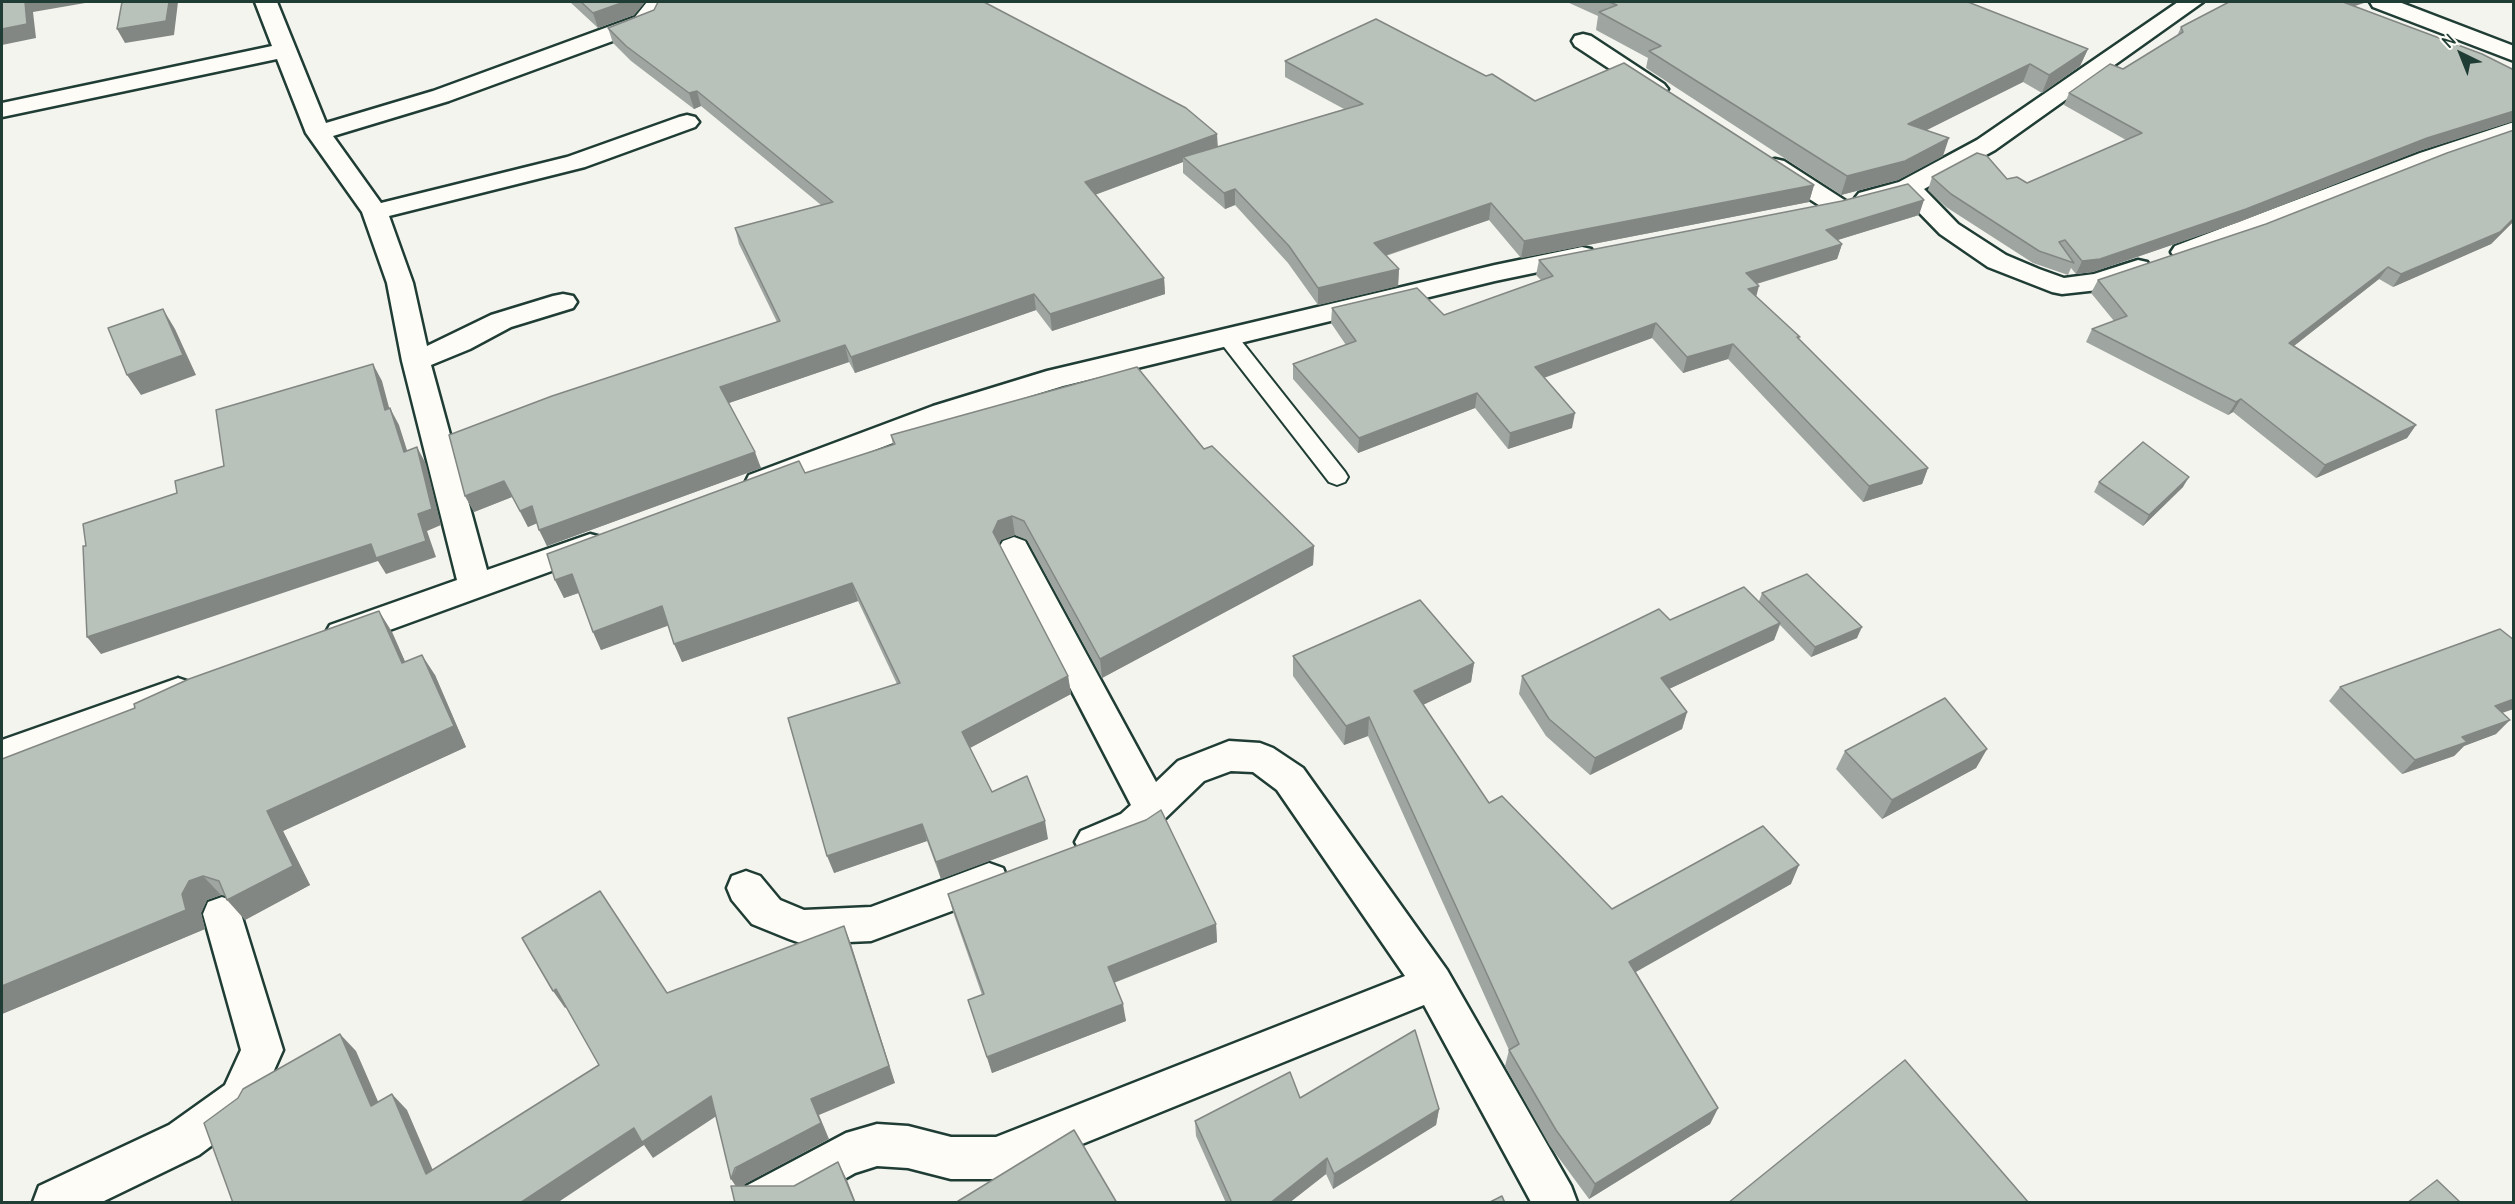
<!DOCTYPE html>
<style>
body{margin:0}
#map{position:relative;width:2515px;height:1204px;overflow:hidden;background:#f4f4ef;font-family:Delius,sans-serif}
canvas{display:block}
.frame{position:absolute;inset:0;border:3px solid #1f3d34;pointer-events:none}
.north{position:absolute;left:2431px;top:24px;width:60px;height:60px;-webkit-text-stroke:4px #fdfcf7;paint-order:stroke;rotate:317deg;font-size:16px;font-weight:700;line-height:24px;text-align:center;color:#1f3d34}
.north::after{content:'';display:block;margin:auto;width:21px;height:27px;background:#1f3d34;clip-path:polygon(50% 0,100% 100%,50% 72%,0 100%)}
</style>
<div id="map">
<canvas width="2515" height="1204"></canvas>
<div class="frame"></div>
<div class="north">N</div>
</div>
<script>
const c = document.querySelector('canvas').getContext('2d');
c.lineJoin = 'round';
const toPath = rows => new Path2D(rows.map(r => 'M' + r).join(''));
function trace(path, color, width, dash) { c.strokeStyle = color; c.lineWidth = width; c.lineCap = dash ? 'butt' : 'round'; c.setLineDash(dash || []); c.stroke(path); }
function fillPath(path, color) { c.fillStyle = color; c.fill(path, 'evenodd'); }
const lane = toPath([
 [1228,332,1235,333,1345,472,1348,477,1345,482,1337,485,1329,482,1221,343,1218,338,1221,333,1228,332]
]);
const street = toPath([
 [255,2,277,2,326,123,433,91,635,17,647,2,670,2,661,11,657,23,651,27,449,101,333,136,381,203,567,157,679,117,687,115,695,117,699,122,695,127,585,167,389,216,413,283,427,346,491,315,553,296,563,294,573,296,577,302,573,308,511,327,470,349,431,365,487,570,590,534,601,537,606,545,601,553,354,643,342,647,330,643,325,634,330,625,457,580,402,361,387,283,362,212,306,133,277,59,2,117,2,103,272,46,255,2],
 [2178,2,2203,2,1995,150,1924,189,1958,224,2006,255,2039,269,2064,278,2094,274,2138,260,2147,262,2151,268,2147,274,2098,290,2062,294,2052,292,1988,267,1940,234,1903,196,1868,206,1859,203,1855,198,1859,193,1899,182,1977,140,2178,2],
 [1583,34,1591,36,1664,84,1668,89,1664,94,1648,94,1575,46,1572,41,1575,36,1583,34],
 [2514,122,2514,137,2438,163,2193,258,2184,260,2175,258,2171,252,2175,246,2420,153,2514,122],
 [1775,159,1784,161,1846,201,1850,206,1846,211,1837,214,1828,211,1766,171,1763,166,1766,161,1775,159],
 [1582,247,1591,249,1595,255,1591,261,1495,281,1063,386,953,420,760,494,749,491,745,483,749,475,933,406,1047,371,1495,265,1582,247],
 [1014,537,1025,541,1156,782,1178,761,1229,741,1260,743,1273,748,1303,768,1447,970,1571,1186,1577,1202,1531,1202,1424,1005,996,1179,951,1179,908,1168,877,1166,855,1173,804,1202,740,1202,746,1186,846,1133,877,1124,908,1126,951,1137,996,1137,1405,976,1277,790,1253,772,1231,771,1204,781,1147,836,1094,858,1081,853,1075,842,1081,831,1121,814,1131,805,998,549,1003,541,1014,537],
 [178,678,190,682,195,692,190,702,2,769,2,740,178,678],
 [989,863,1003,868,1008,880,1003,892,871,941,803,944,789,939,752,924,732,900,727,888,732,876,746,871,760,876,780,900,804,910,871,907,989,863],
 [222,897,236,902,241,914,283,1050,255,1113,199,1155,102,1202,33,1202,39,1186,169,1125,225,1085,241,1050,203,914,208,902,222,897]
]);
const secondary = toPath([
 [2370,2,2399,2,2514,46,2514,61,2373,7,2370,2]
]);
const wall = toPath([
 [570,2,645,2,634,15,598,28],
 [1567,2,1968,2,2088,49,2080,66,2042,93,2023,82,1926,130,1943,156,1898,180,1841,195,1646,68,1648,58,1596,30,1598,16],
 [2354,6,2514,70,2514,121,2419,151,2239,222,2093,272,2076,274,2071,268,2068,275,2033,263,1946,207,1928,190,1932,177,2007,179,2027,183,2126,140,2064,105,2069,93,2123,69,2177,36,2181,27],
 [608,28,1218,147,1344,109,1285,77,1285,61,1535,101,1814,185,1809,202,1521,258,1489,220,1386,256,1399,269,1398,286,1318,305,1288,263,1235,205,1225,209,1183,173,1183,162,1095,195,1164,278,1165,294,1052,331,1036,310,855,373,849,362,729,403,761,468,547,546,537,523,528,527,512,497,474,512,465,496,777,322,739,244,735,228,821,205,701,106,694,109,631,61,613,43],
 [2514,130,2514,221,2491,244,2393,287,2379,279,2294,346,2416,425,2407,438,2316,478,2233,412,2228,415,2086,342,2092,329,2114,321,2091,293,2098,280,2266,224],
 [1919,215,1838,240,1842,244,1837,259,1757,284,1756,296,1928,468,1922,484,1863,502,1728,359,1683,373,1652,338,1544,378,1572,428,1508,449,1475,408,1358,453,1293,379,1293,364,1346,345,1331,323,1332,308,1444,315,1541,280,1536,275,1539,260],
 [891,435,1204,449,1314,546,1313,565,1102,678,1027,540,1015,535,1001,540,999,544,1068,676,1071,694,970,748,992,792,1048,839,941,879,927,841,834,873,897,684,858,601,682,662,668,625,601,650,593,632,579,593,564,598,555,580,805,473,893,445],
 [2099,482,2183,487,2143,526,2094,492],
 [1762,593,1857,638,1811,657,1780,625,1774,640,1669,689,1687,712,1682,729,1590,775,1546,736,1519,694,1522,676,1670,620,1759,601],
 [392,632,405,662,435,675,466,747,283,831,310,885,245,920,226,896,221,895,207,900,201,913,205,929,2,1014],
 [1293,656,1474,663,1471,682,1423,705,1489,803,1612,909,1791,884,1636,972,1718,1108,1710,1124,1589,1199,1550,1146,1505,1066,1509,1050,1368,736,1344,745,1293,676],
 [2340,687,2502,713,2496,734,2464,746,2454,756,2402,774,2329,701],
 [1987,749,1976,768,1882,819,1836,769,1845,751],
 [948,894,1216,924,1217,942,1114,983,1126,1021,992,1073,968,1000,982,995,953,912],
 [1300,1098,1439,1109,1436,1125,1333,1189,1326,1174,1289,1203,1226,1203,1196,1136,1195,1121]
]);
const shadedWall = toPath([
 [25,2,91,2,33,12,36,38,2,45,2,29],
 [169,2,178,2,174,35,125,43,117,29],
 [624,2,645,2,634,15,598,28,593,13],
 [2340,2,2367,2,2334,13],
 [2088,49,2080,66,2042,93,2049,75],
 [2030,64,2023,82,1901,143,1908,124],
 [697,91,701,106,694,109,689,93],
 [2514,111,2514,121,2419,151,2239,222,2093,272,2076,274,2082,261,2427,138],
 [1217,134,1218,149,1183,157,1183,162,1086,198,1085,182],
 [1949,138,1943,156,1898,180,1841,195,1847,176],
 [1814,185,1809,202,1521,258,1524,241],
 [1235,189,1235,205,1225,209,1224,193],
 [1924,200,1919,215,1821,245,1826,230],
 [1491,203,1489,220,1372,260,1374,243],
 [2514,218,2514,221,2491,244,2393,287,2401,274],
 [1842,244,1837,259,1742,288,1746,273],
 [2388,267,2379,279,2281,356,2289,343],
 [1399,269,1398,286,1318,305,1318,288],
 [1164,278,1165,294,1052,331,1050,314],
 [1759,286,1755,301,1748,289],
 [1034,294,1036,310,855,373,851,357],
 [163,309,175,329,196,375,141,395,127,375],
 [1656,323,1652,338,1532,382,1535,367],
 [1733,344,1728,359,1683,373,1687,357],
 [845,345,849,362,726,404,720,387],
 [373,364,382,381,394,426,385,410],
 [1477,393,1475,408,1358,453,1359,438],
 [2241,399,2233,412,2228,415,2236,402],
 [390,408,399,425,413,469,404,452],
 [1575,413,1572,428,1508,449,1510,433],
 [2416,425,2407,438,2316,478,2325,465],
 [417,447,426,464,441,525,427,531,436,557,386,574,378,561,101,654,87,637,418,514],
 [755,452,761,468,547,546,539,530],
 [1928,468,1922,484,1863,502,1869,486],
 [2189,477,2183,487,2143,526,2149,515],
 [504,481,512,497,474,512,465,496],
 [532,506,540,522,528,527,520,511],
 [1012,516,1015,535,1001,540,996,550,993,532,998,521],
 [1314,546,1313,565,1102,678,1100,659],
 [572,574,581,592,564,598,555,580],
 [852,583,858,601,682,662,674,644],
 [662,606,670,625,601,650,593,632],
 [379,611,392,632,415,684,402,663],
 [1780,623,1774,640,1656,695,1661,678],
 [1862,627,1857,638,1811,657,1815,647],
 [422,655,435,675,466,747,283,831,310,885,245,920,227,900,267,811],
 [1474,663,1471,682,1412,710,1414,691],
 [1068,676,1071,694,966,750,962,732],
 [2514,699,2514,709,2481,720,2495,706],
 [1687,712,1682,729,1590,775,1595,758],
 [1369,717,1368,736,1344,745,1346,726],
 [2510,720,2496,734,2464,746,2454,756,2402,774,2415,760,2462,737],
 [1987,749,1976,768,1882,819,1892,800],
 [1045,821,1048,839,941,879,936,862],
 [922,824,927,841,834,873,827,856],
 [1799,865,1791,884,1623,979,1629,962],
 [203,876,221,895,207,900,201,913,205,929,2,1014,2,986,182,894,189,881],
 [1216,924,1217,942,1110,984,1108,967],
 [844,926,851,944,895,1083,819,1115,829,1139,745,1184,741,1194,731,1179],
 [556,989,568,1006,565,1008,553,991],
 [1123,1004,1126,1021,992,1073,987,1057],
 [340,1034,356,1051,387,1122,371,1106],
 [392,1094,407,1110,441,1189,426,1174],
 [711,1096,721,1113,653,1158,644,1145,557,1203,520,1203,634,1128],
 [1718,1108,1710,1124,1589,1199,1595,1184],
 [1439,1109,1436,1125,1333,1189,1334,1174],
 [1327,1158,1326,1174,1289,1203,1270,1203],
 [838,1162,847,1180,856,1203,855,1203]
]);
const building = toPath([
 [2,2,25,2,27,24,2,29,2,2],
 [122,2,169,2,166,21,117,29,122,2],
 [581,2,624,2,593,13,581,2],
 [658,2,984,2,1186,108,1217,134,1085,182,1164,278,1050,314,1034,294,851,357,845,345,720,387,755,452,539,530,532,506,520,511,504,481,465,496,449,435,552,396,780,321,735,228,833,202,697,91,689,93,626,46,608,28,654,10,658,2],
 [1609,2,1968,2,2088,49,2049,75,2030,64,1908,124,1949,138,1905,161,1847,176,1649,51,1661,46,1599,12,1617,5,1609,2],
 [2229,2,2343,2,2482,54,2514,70,2514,111,2427,138,2246,209,2100,259,2082,261,2065,240,2059,242,2074,263,2039,251,1951,194,1932,177,1977,153,1987,156,2007,179,2017,177,2027,183,2142,133,2069,93,2110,64,2123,69,2183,32,2181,27,2229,2],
 [1376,19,1486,76,1492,74,1535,101,1624,63,1814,185,1524,241,1491,203,1374,243,1399,269,1318,288,1289,246,1235,189,1224,193,1183,157,1363,104,1285,61,1376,19],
 [2514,130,2514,218,2500,232,2401,274,2388,267,2289,343,2416,425,2325,465,2241,399,2236,402,2092,329,2127,316,2098,280,2266,224,2447,153,2514,130],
 [1908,184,1924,200,1826,230,1842,244,1746,273,1759,286,1748,289,1800,337,1797,337,1928,468,1869,486,1733,344,1687,357,1656,323,1535,367,1575,413,1510,433,1477,393,1359,438,1293,364,1356,341,1332,308,1417,288,1444,315,1553,276,1539,260,1842,201,1908,184],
 [163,309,183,355,127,375,108,328,163,309],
 [373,364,385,410,390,408,404,452,417,447,432,509,418,514,426,541,376,558,371,544,87,637,83,546,86,546,83,524,177,493,175,481,224,466,216,410,373,364],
 [1137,367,1204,449,1212,446,1314,546,1100,659,1024,521,1012,516,998,521,993,532,1068,676,962,732,992,792,1027,776,1045,821,936,862,922,824,827,856,788,718,900,683,852,583,674,644,662,606,593,632,572,574,555,580,547,554,799,461,805,473,895,444,891,435,1137,367],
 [2143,442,2189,477,2149,515,2099,482,2143,442],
 [1807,574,1862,627,1815,647,1762,593,1807,574],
 [1744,587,1780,623,1661,678,1687,712,1595,758,1549,719,1522,676,1659,609,1670,620,1744,587],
 [1420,600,1474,663,1414,691,1489,803,1502,796,1612,909,1763,826,1799,865,1629,962,1718,1108,1595,1184,1556,1130,1509,1050,1519,1044,1369,717,1346,726,1293,656,1420,600],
 [379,611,402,663,422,655,454,726,267,811,293,866,227,900,219,881,203,876,189,881,182,894,186,910,2,986,2,759,135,708,134,704,189,679,379,611],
 [2500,629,2514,640,2514,699,2495,706,2510,720,2462,737,2467,742,2415,760,2340,687,2500,629],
 [1945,698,1987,749,1892,800,1845,751,1945,698],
 [1161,810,1216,924,1108,967,1123,1004,987,1057,968,1000,984,994,948,894,1146,820,1161,810],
 [600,891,667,993,844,926,889,1066,811,1099,821,1123,735,1168,731,1179,711,1096,642,1142,634,1128,520,1203,233,1203,204,1123,238,1098,243,1089,340,1034,371,1106,392,1094,426,1174,599,1065,556,989,553,991,522,938,600,891],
 [1415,1030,1439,1109,1334,1174,1327,1158,1270,1203,1232,1203,1195,1121,1290,1072,1300,1098,1415,1030],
 [1905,1060,2029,1203,1728,1203,1905,1060],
 [1074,1130,1117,1203,955,1203,1074,1130],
 [838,1162,855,1203,735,1203,731,1186,794,1186,838,1162],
 [2437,1180,2461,1203,2407,1203,2437,1180],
 [1502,1196,1505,1203,1488,1203,1502,1196]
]);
trace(lane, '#1f3d34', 4);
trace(street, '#1f3d34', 5);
trace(secondary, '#1f3d34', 5);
fillPath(lane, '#fdfcf7');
fillPath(street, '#fdfcf7');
fillPath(secondary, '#fdfcf7');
fillPath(wall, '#9fa6a1');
fillPath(shadedWall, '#828783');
fillPath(building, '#b9c1bb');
trace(building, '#828783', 1.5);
</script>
